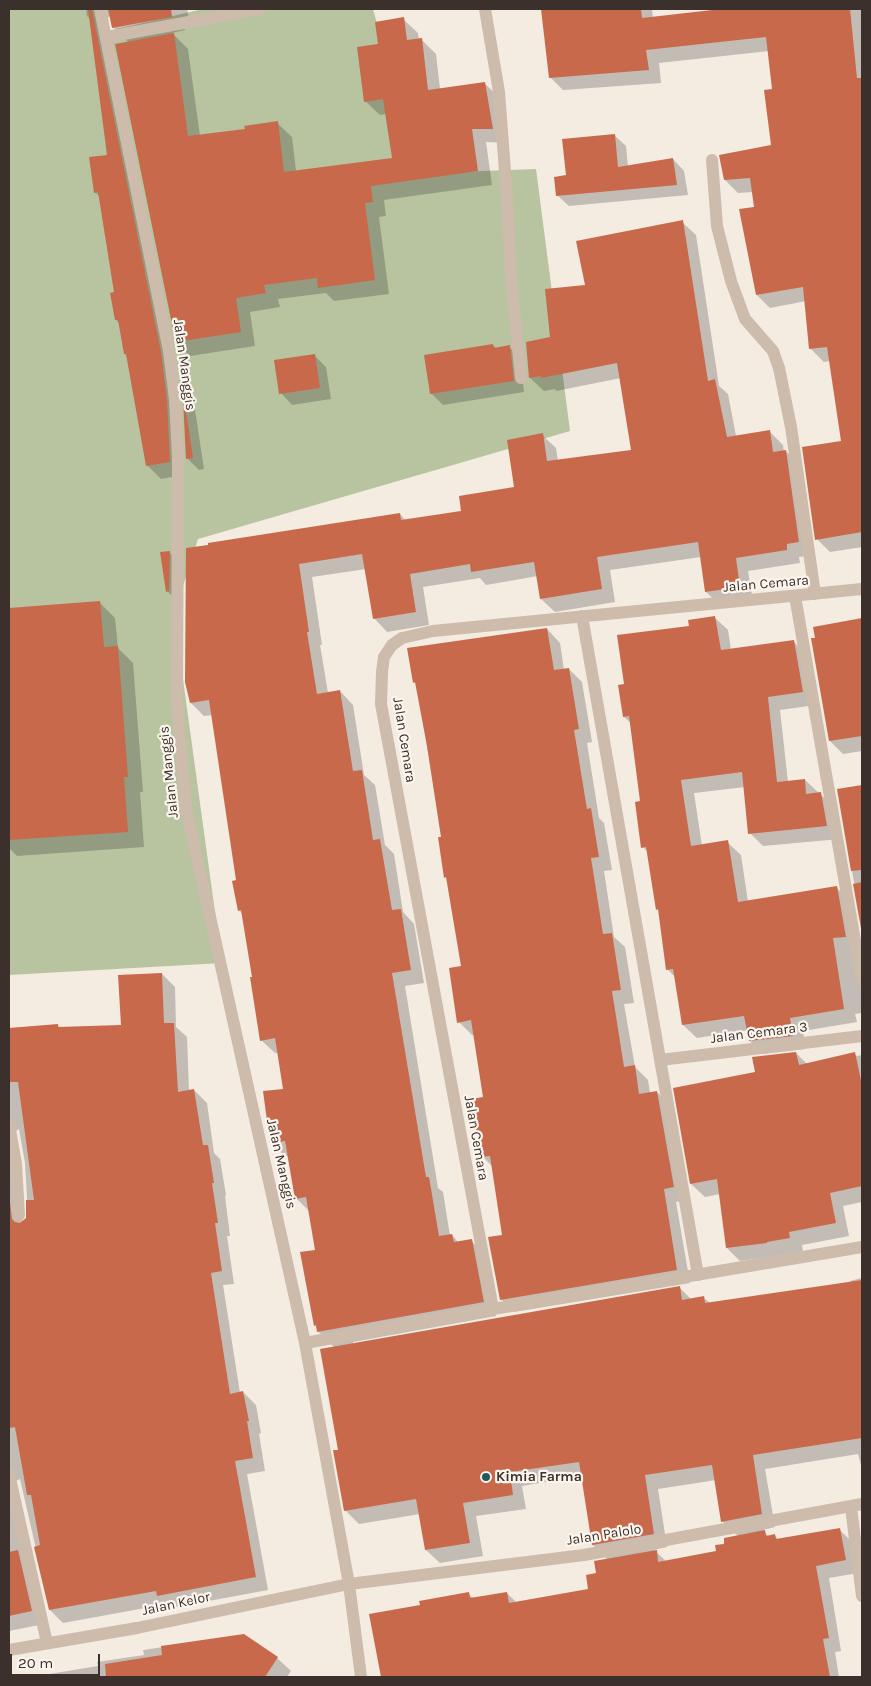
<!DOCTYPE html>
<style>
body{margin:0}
#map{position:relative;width:871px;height:1686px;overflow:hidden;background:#f4ebe1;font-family:Karla,sans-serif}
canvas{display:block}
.frame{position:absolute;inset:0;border:10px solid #3b302b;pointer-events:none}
.scale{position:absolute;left:10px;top:1654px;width:90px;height:22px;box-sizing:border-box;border:2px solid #3b302b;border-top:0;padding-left:6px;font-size:15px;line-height:18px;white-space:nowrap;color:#3b302b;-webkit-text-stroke:4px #fbf5ee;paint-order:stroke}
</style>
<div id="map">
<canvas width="871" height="1686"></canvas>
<div class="frame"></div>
<div class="scale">20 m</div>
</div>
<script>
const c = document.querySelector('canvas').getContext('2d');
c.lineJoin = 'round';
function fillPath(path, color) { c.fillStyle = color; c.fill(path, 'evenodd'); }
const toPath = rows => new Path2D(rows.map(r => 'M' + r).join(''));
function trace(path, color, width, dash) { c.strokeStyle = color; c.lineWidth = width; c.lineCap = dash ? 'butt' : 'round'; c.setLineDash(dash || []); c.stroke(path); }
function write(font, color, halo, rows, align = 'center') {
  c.font = font + ' Karla,sans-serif'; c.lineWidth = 4.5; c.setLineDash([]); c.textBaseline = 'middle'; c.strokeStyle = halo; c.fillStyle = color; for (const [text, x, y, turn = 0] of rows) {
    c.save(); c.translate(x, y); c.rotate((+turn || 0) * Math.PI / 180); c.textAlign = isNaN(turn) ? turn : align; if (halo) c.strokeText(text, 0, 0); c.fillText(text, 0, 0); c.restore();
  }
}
const green = toPath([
 [9,9,104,9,108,31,203,9,373,9,404,121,456,172,536,169,570,431,198,539,174,614,222,963,9,975]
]);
const shadow = toPath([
 [86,9,187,9,189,19,184,19,185,30,172,33,188,49,200,136,246,130,277,123,292,137,296,171,393,159,387,114,380,115,365,101,379,45,403,19,418,33,419,40,421,39,436,54,440,89,484,83,499,97,507,143,486,142,492,185,384,200,386,216,379,217,389,294,334,301,326,293,278,299,280,307,250,312,255,346,190,356,177,343,117,45,129,43,113,27,110,16,106,20,174,367,183,475,161,479,147,465,128,357,125,354,119,323,116,320,115,293,100,197,95,192,108,156,91,20,87,16],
 [542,9,652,9,653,18,732,9,861,9,862,547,830,552,817,539,842,442,830,361,824,362,811,349,806,301,770,308,757,295,755,208,753,192,738,193,725,180,772,146,773,90,769,51,659,63,661,83,563,90,550,77],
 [614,135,626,146,628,167,673,159,684,171,688,195,569,206,557,195,567,176],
 [682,222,696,235,719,386,728,394,736,436,770,432,783,445,784,452,786,451,799,465,812,555,799,557,800,563,748,571,753,601,720,605,706,592,701,557,610,570,615,602,555,612,541,599,538,576,486,585,480,578,423,587,429,625,387,632,374,618,366,569,312,577,322,645,320,645,328,693,340,691,353,705,364,775,375,785,385,845,394,854,403,912,414,924,424,983,405,986,438,1188,443,1192,450,1236,452,1235,459,1243,471,1241,485,1254,496,1316,353,1342,353,1344,679,1287,692,1300,704,1298,710,1303,851,1283,850,1281,862,1278,862,1469,858,1454,765,1469,775,1527,763,1530,769,1537,775,1536,779,1540,839,1529,852,1542,858,1573,829,1578,841,1651,835,1652,839,1677,382,1677,371,1615,421,1606,468,1593,474,1599,507,1593,517,1603,589,1590,598,1574,608,1560,593,1545,582,1476,522,1486,526,1509,476,1516,483,1556,440,1563,426,1550,420,1514,359,1524,345,1510,339,1451,334,1347,319,1332,315,1325,316,1251,310,1212,296,1198,289,1156,285,1156,271,1143,284,1090,278,1053,275,1053,261,1040,253,978,243,915,239,910,237,881,213,715,204,716,191,703,187,549,400,514,406,521,463,512,516,488,542,435,556,448,558,461,633,451,621,378,556,391,555,389,544,391,530,378,551,338,586,286],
 [716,1480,722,1521,738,1536,718,1552,667,1562,654,1550,667,1547,658,1489],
 [493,345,497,349,509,347,520,358,524,392,443,405,431,393],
 [314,355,326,367,331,399,292,405,281,393],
 [180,361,189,370,204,469,199,470,187,458,184,398],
 [169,552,180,563,179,602,167,591],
 [99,602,115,618,118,648,133,663,143,792,140,792,144,847,17,856,9,848,9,610],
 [714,617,728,630,731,650,794,642,807,655,816,705,780,710,788,782,805,780,834,807,840,839,763,846,750,833,745,787,694,793,702,846,727,842,741,855,748,902,837,888,850,901,862,970,862,1013,855,1014,857,1022,803,1031,806,1049,763,1054,750,1041,748,1030,697,1038,683,1025,676,978,668,970,660,911,657,909,649,853,643,847,641,802,632,724,624,717,625,685,690,627],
 [862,619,862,751,843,754,830,741,814,628],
 [547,629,560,643,564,670,569,669,582,682,592,742,587,743,599,818,604,823,612,870,604,871,614,937,625,947,634,1003,624,1004,635,1067,648,1080,650,1093,657,1092,670,1105,687,1200,676,1202,690,1283,514,1312,501,1299,503,1236,493,1167,482,1156,484,1098,474,1035,472,1035,459,1022,462,967,448,880,446,877,442,838,417,685,414,682],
 [862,787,862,928,838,790],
 [162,974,175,987,176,1027,187,1037,189,1091,194,1090,207,1103,214,1153,220,1159,226,1195,225,1196,230,1236,227,1236,234,1284,223,1285,240,1393,243,1392,256,1405,261,1433,259,1434,265,1471,247,1474,268,1590,171,1608,167,1604,63,1623,50,1610,20,1479,16,1481,44,1624,9,1631,9,1029,58,1025,61,1028,122,1026],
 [19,1129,25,1163,28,1215,23,1226,16,1131],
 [796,1053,807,1064,854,1054,857,1056,862,1055,862,1202,843,1206,849,1236,802,1245,803,1252,740,1261,727,1248,720,1194,705,1197,691,1184,756,1073],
 [244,1635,277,1658,291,1671,287,1677,31,1677,98,1666,97,1662,144,1655,143,1650]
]);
const building = toPath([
 [88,9,92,9,161,352,167,400,170,462,146,466,126,354,124,354,118,320,115,320,110,293,114,292,98,192,94,193,89,157,107,155],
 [108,9,171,9,172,17,112,28],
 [541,9,641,9,642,18,721,9,850,9,857,78,862,78,862,532,815,540,802,447,841,441,827,347,809,349,803,287,756,295,739,209,754,207,750,178,724,180,719,155,771,145,764,90,772,89,766,37,646,50,649,70,549,78],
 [404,17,407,40,422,38,428,90,485,82,493,129,472,129,478,171,371,186,373,202,365,203,375,280,318,288,317,278,264,285,266,293,236,298,241,332,176,342,176,344,115,44,174,33,188,136,245,129,244,126,278,121,284,172,392,158,383,99,364,102,357,47,378,44,375,22],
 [615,134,618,167,673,158,677,185,556,196,554,177,566,175,562,139],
 [683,220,708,381,715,379,727,437,770,430,773,452,786,450,799,542,787,544,787,550,736,558,740,587,705,592,698,542,597,557,602,589,540,599,534,562,471,572,470,564,410,574,416,612,373,619,362,554,299,564,309,632,307,632,317,694,340,690,353,771,362,770,373,840,380,839,392,910,401,909,411,970,392,973,426,1177,429,1177,439,1236,452,1234,454,1242,472,1239,484,1302,317,1332,316,1325,314,1326,300,1252,315,1250,306,1197,295,1199,285,1141,270,1143,263,1091,283,1089,275,1038,260,1041,250,977,252,977,241,910,238,911,232,881,236,880,209,700,190,703,185,682,186,548,208,545,208,543,400,513,401,520,461,511,459,496,514,487,507,440,543,433,547,461,631,450,617,363,541,378,541,376,529,378,526,342,550,337,545,289,585,285,576,241],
 [493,344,494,348,510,345,514,381,430,394,424,355],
 [315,354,320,388,279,394,274,360],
 [178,358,193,458,186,459,183,399],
 [170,551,169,591,166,592,160,552],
 [100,601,104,647,118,646,128,777,124,777,128,832,9,840,9,608],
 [715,616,721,650,794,640,803,692,768,697,777,782,805,779,806,794,821,792,827,826,748,834,742,772,681,780,691,846,728,840,738,902,837,886,846,937,833,938,844,1009,790,1018,793,1036,749,1041,744,1016,682,1025,673,969,666,970,658,909,656,910,646,847,641,848,635,802,640,801,629,716,623,717,618,685,624,684,617,635,689,626,688,620],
 [862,618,862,736,829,741,811,638,815,638,813,627],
 [547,628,554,670,569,668,579,729,574,730,587,809,591,808,599,857,591,858,603,934,612,933,621,990,612,991,624,1067,635,1065,639,1094,657,1091,674,1187,664,1189,677,1270,500,1300,488,1237,502,1235,490,1156,481,1157,471,1099,483,1097,471,1020,457,1023,449,968,461,966,446,877,444,878,438,837,441,837,427,746,415,682,413,683,407,648],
 [862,785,862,870,851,871,837,789],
 [862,882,862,934,853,884],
 [162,973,164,1023,174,1023,178,1092,194,1089,203,1145,208,1145,214,1183,212,1183,218,1223,215,1223,222,1271,211,1273,230,1394,243,1391,249,1421,247,1421,253,1458,235,1461,256,1577,157,1596,156,1591,49,1610,34,1547,40,1545,31,1495,27,1495,15,1427,9,1428,9,1202,10,1202,12,1219,15,1222,20,1223,26,1218,26,1200,34,1200,18,1082,9,1082,9,1028,58,1024,58,1027,121,1025,118,975],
 [796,1052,799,1065,855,1052,862,1085,862,1186,830,1193,836,1223,789,1232,790,1238,767,1242,767,1243,726,1248,717,1179,690,1184,673,1088,755,1072,752,1057],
 [862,1280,862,1438,753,1455,762,1514,721,1522,712,1465,645,1475,654,1534,592,1545,579,1462,510,1472,513,1495,463,1503,470,1543,425,1550,416,1499,344,1511,333,1450,338,1450,320,1349,680,1286,682,1300,704,1296,705,1303],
 [840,1528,846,1560,816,1566,829,1638,823,1639,830,1677,381,1677,369,1614,420,1605,419,1601,469,1592,470,1598,507,1592,509,1603,588,1589,586,1575,596,1573,594,1561,657,1550,658,1562,716,1551,715,1545,724,1544,724,1538,765,1530,766,1536,775,1534,776,1539],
 [18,1550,32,1611,9,1616,9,1552],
 [244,1634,278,1657,265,1677,106,1677,105,1664,162,1655,161,1646]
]);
const minor = toPath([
 [100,9,169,351,175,399,178,458,177,703,186,809,305,1343,349,1584,361,1677],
 [485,9,499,92,507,198,511,279,521,378],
 [107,37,260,9],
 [712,160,717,226,731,281,745,319,773,351,779,368,791,427,815,594],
 [795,596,862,981],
 [582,616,698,1275],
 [660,1060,862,1036],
 [9,1124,16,1164,19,1215],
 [493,1309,381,704,382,672,384,657,392,645,402,638,433,631,862,589],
 [305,1343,493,1309,862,1247],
 [9,1474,47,1643],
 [851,1507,862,1596],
 [9,1650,137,1628,349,1584,584,1555,862,1504]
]);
const markers = [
 [486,1477,5,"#1f5a5e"]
];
const streetNames = [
 ["Jalan Manggis",184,365,82],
 ["Jalan Cemara",766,584,-5],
 ["Jalan Cemara",404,740,81],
 ["Jalan Manggis",169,772,-96],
 ["Jalan Cemara 3",759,1033,-7],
 ["Jalan Cemara",476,1138,80],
 ["Jalan Manggis",281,1164,77],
 ["Jalan Palolo",604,1535,-9],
 ["Jalan Kelor",176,1604,-12]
];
const poiNames = [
 ["Kimia Farma",496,1477]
];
fillPath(green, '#b8c4a0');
fillPath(shadow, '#0003');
fillPath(building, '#c8694b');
trace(minor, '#cdbbac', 12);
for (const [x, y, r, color] of markers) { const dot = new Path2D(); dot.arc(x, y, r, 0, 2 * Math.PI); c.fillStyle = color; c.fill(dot); trace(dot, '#fbf5ee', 2); }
write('14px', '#3b302b', '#fbf5ee', streetNames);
write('bold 14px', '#3b302b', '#fbf5ee', poiNames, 'left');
</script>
